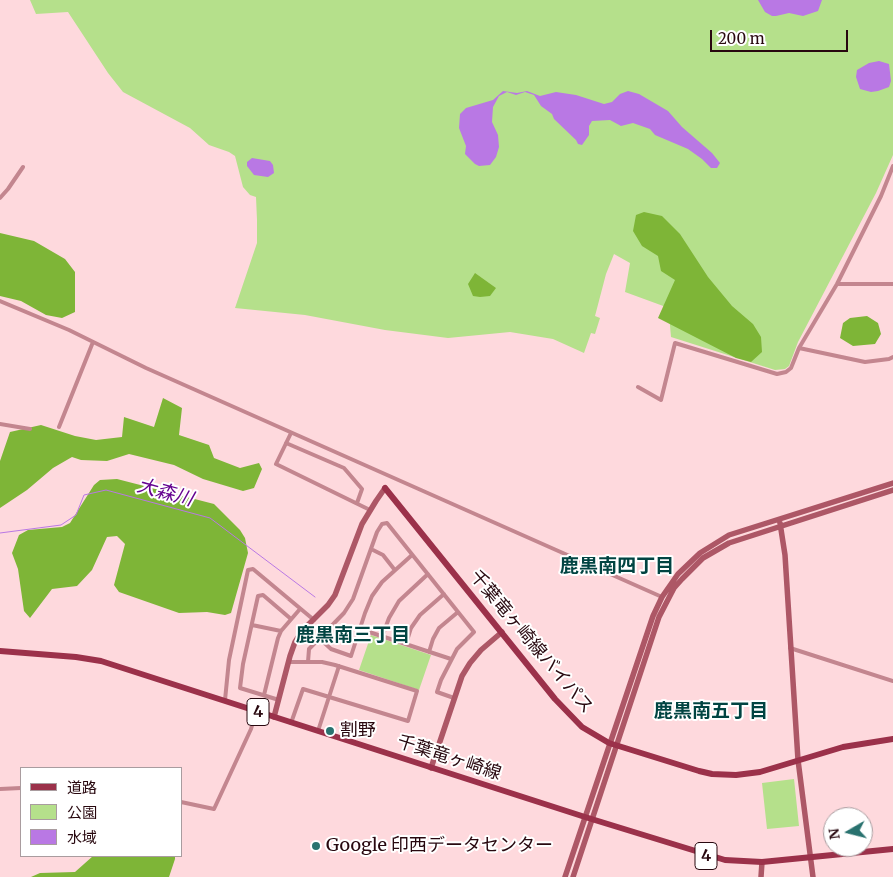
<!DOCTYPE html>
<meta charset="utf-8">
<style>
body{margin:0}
#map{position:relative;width:893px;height:877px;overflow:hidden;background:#fed9dd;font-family:Merriweather,"Noto Sans JP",serif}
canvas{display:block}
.legend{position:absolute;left:20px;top:767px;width:162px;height:90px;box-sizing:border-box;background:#fff;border:1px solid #a99c9f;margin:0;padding:6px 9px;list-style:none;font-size:15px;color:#28080f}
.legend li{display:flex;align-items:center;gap:10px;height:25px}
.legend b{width:25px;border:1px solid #a99c9f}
.north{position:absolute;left:823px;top:807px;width:50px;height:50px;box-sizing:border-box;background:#fff;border:1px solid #a99c9f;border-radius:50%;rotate:262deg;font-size:14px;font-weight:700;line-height:20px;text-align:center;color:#28080f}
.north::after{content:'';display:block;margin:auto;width:18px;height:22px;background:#29726f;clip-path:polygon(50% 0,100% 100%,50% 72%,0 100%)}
.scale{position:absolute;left:710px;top:30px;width:138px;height:22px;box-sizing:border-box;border:2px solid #28080f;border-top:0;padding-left:6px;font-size:15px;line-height:18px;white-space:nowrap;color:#28080f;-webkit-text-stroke:4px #fff;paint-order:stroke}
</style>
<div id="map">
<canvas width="893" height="877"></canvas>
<ul class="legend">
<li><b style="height:6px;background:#9b314a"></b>道路</li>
<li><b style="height:14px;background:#b5e08b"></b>公園</li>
<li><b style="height:14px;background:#b978e4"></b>水域</li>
</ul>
<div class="north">N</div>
<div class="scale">200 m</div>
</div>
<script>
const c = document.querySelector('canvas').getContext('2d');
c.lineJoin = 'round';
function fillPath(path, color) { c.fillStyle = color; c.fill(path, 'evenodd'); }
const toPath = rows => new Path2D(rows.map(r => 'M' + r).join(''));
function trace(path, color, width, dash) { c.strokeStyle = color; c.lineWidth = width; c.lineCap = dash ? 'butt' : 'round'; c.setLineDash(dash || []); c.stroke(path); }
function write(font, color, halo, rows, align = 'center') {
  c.font = font + ' Merriweather,"Noto Sans JP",serif'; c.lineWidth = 4; c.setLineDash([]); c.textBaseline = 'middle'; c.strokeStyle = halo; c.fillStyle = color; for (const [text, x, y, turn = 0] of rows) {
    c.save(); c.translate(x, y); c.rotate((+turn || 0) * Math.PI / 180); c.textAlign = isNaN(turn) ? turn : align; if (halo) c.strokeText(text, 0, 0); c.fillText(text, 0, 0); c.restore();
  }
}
const green = toPath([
 [30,0,893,0,893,155,876,193,798,342,789,366,785,369,775,370,671,337,669,314,666,307,625,292,630,263,614,254,606,274,595,316,600,318,595,334,591,333,584,353,553,339,510,332,448,338,385,330,305,315,235,308,257,243,257,220,256,197,250,195,243,187,235,156,229,152,209,145,190,128,123,92,108,73,68,12,36,14],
 [371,635,431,655,419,690,359,670],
 [794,779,799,826,767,829,762,783]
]);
const forest = toPath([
 [644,212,662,216,680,234,708,277,732,306,753,324,761,337,762,352,751,362,736,358,658,318,675,280,661,271,658,256,642,246,633,231,636,215],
 [0,233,34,241,65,259,75,272,75,312,62,318,46,315,21,301,0,296],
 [475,273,496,288,490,296,480,297,473,296,468,284],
 [867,316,878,323,881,334,875,344,853,346,840,338,843,323,850,318],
 [163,398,182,408,179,435,209,445,214,458,240,468,259,463,262,469,254,488,243,491,203,479,174,465,129,454,107,461,81,460,72,457,53,468,27,490,0,508,0,461,10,432,41,425,75,436,96,440,122,437,124,417,154,427],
 [117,479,214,504,240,530,245,538,248,553,231,613,225,615,207,612,179,613,119,592,114,585,125,544,117,536,107,537,92,570,77,586,52,589,30,618,24,611,18,569,12,553,19,535,28,530,62,527,70,523,94,485,100,480],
 [93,856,175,856,175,859,169,877,31,877,40,873,75,872]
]);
const water = toPath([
 [758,0,822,0,818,11,803,16,789,13,776,16,772,16,765,12],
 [879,61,889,64,891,81,889,87,878,91,871,92,860,89,856,77,857,70,869,63],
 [503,91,517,93,527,91,540,96,556,92,576,95,604,104,612,102,620,94,628,91,639,94,668,111,682,127,712,153,720,163,717,168,711,168,702,159,688,149,655,135,650,129,633,123,621,126,610,120,592,121,589,126,589,135,582,145,578,144,576,140,554,119,552,114,541,106,534,95,525,92,516,95,507,92,499,96,493,107,492,122,498,135,499,147,496,157,490,165,479,166,475,164,465,154,466,146,459,128,460,114,466,108,493,100],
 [252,158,270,161,273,165,274,173,268,177,254,175,247,166,247,162]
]);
const stream = toPath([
 [0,533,61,525,76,515,84,495,106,490,210,518,315,597]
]);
const street = toPath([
 [0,198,8,189,23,167],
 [837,284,893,284],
 [0,301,69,330,146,368,662,597],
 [799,348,865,362,889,359,893,357],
 [638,387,661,400,675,343,777,374,786,372,791,368,799,348,837,284,881,196,893,166],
 [0,424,30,429],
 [59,427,93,342],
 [291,433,276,464,370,510],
 [286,443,344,468,362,489,357,503],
 [371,549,383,555,394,569],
 [252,625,281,631],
 [360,629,451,659],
 [382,637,389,618,399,601,428,574],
 [319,638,331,649,351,656,365,613,372,596,382,582,412,555],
 [406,644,411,628,420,615,444,594],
 [790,648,893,681],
 [429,652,433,639,439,628,458,612],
 [288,662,322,662,335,665,417,691,408,721,303,689,291,723],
 [308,662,309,649,344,613,353,599,377,532,382,524,387,523,474,632,457,649,441,680,437,692,454,698],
 [264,695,278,638,281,631,300,609],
 [225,700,229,660,248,570,253,569,314,620],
 [279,700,240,688,243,664,258,596,263,595,291,619],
 [318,731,339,666],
 [0,789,21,788],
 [181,802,214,809,251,729,256,711]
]);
const secondary = toPath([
 [780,523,785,555,798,760,813,877],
 [274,717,290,656,295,642,302,631,328,605,335,595,362,524,376,501,385,488],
 [431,768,462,676,470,663,481,650,502,632],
 [565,877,653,616,662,597,678,574,700,553,729,535,893,483],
 [573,877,659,617,674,588,682,579,703,558,729,543,893,490],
 [761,877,762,862]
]);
const primary = toPath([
 [385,488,555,699,582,727,609,743,699,771,712,774,736,775,760,772,843,747,893,739],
 [0,651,76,657,101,661,585,817,725,860,762,862,893,849]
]);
const markers = [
 [330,731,5,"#29726f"],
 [316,846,5,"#29726f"]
];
const shields = [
 [258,712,22],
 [706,856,22]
];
const shieldNames = [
 ["4",258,712],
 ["4",706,856]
];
const streetNames = [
 ["千葉竜ヶ崎線バイパス",531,642,50],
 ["千葉竜ヶ崎線",449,758,18]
];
const poiNames = [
 ["割野",340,731],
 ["Google 印西データセンター",326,846]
];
const waterNames = [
 ["大森川",165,493,15]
];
const neighbourhoodNames = [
 ["鹿黒南四丁目",617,567],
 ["鹿黒南三丁目",353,636],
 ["鹿黒南五丁目",711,712]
];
fillPath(green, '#b5e08b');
fillPath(forest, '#7eb537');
fillPath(water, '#b978e4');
trace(stream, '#b978e4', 1);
trace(street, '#c3868f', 4);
trace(secondary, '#ad5766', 5.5);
trace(primary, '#9b314a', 6);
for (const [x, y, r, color] of markers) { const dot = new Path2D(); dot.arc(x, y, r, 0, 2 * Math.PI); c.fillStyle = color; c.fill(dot); trace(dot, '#fff', 2); }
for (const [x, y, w] of shields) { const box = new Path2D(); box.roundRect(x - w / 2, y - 13.5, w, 27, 4); c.fillStyle = '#fff'; c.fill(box); trace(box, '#28080f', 1); }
write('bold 16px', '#28080f', null, shieldNames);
write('18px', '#28080f', '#fff', streetNames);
write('18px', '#28080f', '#fff', poiNames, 'left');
write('italic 19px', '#650390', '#fff', waterNames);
write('bold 19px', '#014442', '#fff', neighbourhoodNames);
</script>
